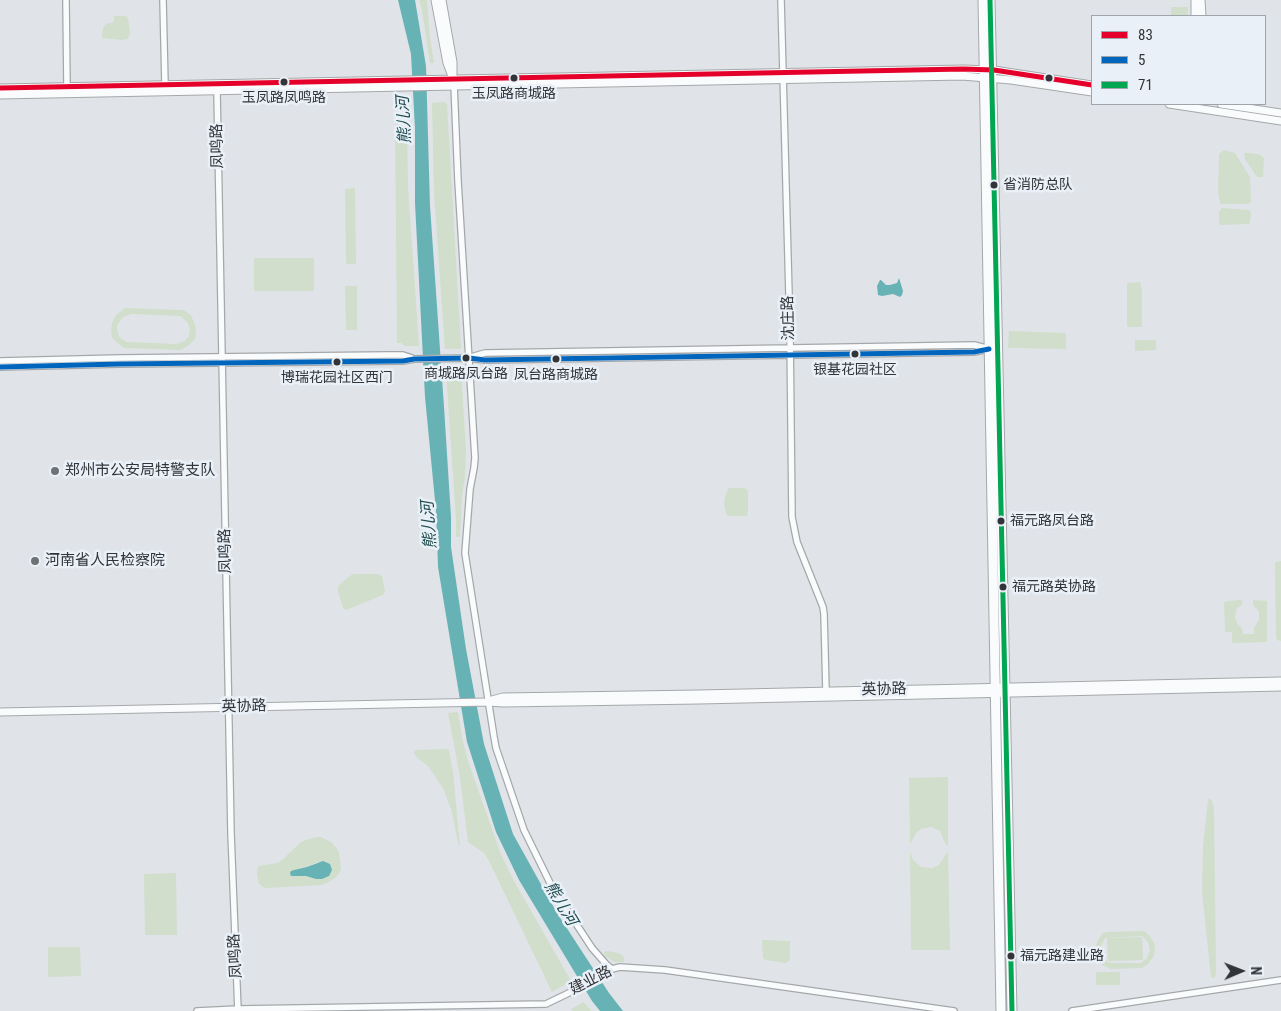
<!DOCTYPE html>
<meta charset="utf-8">
<style>
body{margin:0}
#map{position:relative;width:1281px;height:1011px;overflow:hidden;background:#e0e4e8;font-family:"Roboto Condensed",sans-serif}
canvas{display:block}
.legend{position:absolute;left:1091px;top:15px;width:175px;height:90px;box-sizing:border-box;background:#eaf0f8;border:1px solid #a0a5ab;margin:0;padding:6px 9px;list-style:none;font-size:15px;color:#323437}
.legend li{display:flex;align-items:center;gap:10px;height:25px}
.legend b{width:25px;border:1px solid #a0a5ab}
.north{position:absolute;left:1216px;top:946px;width:50px;height:50px;-webkit-text-stroke:4px #eaf0f8;paint-order:stroke;rotate:89deg;font-size:14px;font-weight:700;line-height:20px;text-align:center;color:#323437}
.north::after{content:'';display:block;margin:auto;width:18px;height:22px;background:#323437;clip-path:polygon(50% 0,100% 100%,50% 72%,0 100%)}
</style>
<div id="map">
<canvas width="1281" height="1011"></canvas>
<ul class="legend">
<li><b style="height:6px;background:#e4002b"></b>83</li>
<li><b style="height:6px;background:#0065bd"></b>5</li>
<li><b style="height:6px;background:#00a651"></b>71</li>
</ul>
<div class="north">N</div>
</div>
<script>
const c = document.querySelector('canvas').getContext('2d');
c.lineJoin = 'round';
function fillPath(path, color) { c.fillStyle = color; c.fill(path, 'evenodd'); }
const toPath = rows => new Path2D(rows.map(r => 'M' + r).join(''));
function trace(path, color, width, dash) { c.strokeStyle = color; c.lineWidth = width; c.lineCap = dash ? 'butt' : 'round'; c.setLineDash(dash || []); c.stroke(path); }
function write(font, color, halo, rows, align = 'center') {
  c.font = font + ' "Roboto Condensed","Noto Sans SC",sans-serif'; c.lineWidth = 5; c.setLineDash([]); c.textBaseline = 'middle'; c.strokeStyle = halo; c.fillStyle = color; for (const [text, x, y, turn = 0] of rows) {
    c.save(); c.translate(x, y); c.rotate((+turn || 0) * Math.PI / 180); c.textAlign = isNaN(turn) ? turn : align; if (halo) c.strokeText(text, 0, 0); c.fillText(text, 0, 0); c.restore();
  }
}
const green = toPath([
 [419,0,427,0,430,38,434,63,430,63,422,10],
 [1171,7,1188,7,1188,16,1171,16],
 [114,16,126,16,128,18,130,33,128,39,122,40,102,38,103,28,106,24,114,22],
 [444,102,447,104,461,348,459,349,445,349,434,193,432,103],
 [395,114,401,114,407,121,408,187,419,346,405,346,401,343,397,343],
 [1224,150,1235,153,1250,177,1251,201,1249,204,1221,204,1220,203,1218,193,1219,154],
 [1245,153,1252,153,1260,155,1264,158,1263,177,1257,177,1245,159,1244,154],
 [355,188,356,264,346,264,345,189],
 [1222,208,1249,210,1251,213,1250,222,1249,224,1220,225,1219,222,1219,212],
 [254,258,314,258,314,291,254,291],
 [1140,282,1142,290,1142,326,1141,327,1128,327,1127,326,1127,284,1128,283],
 [345,286,357,286,357,330,346,330],
 [125,308,182,310,185,311,191,315,195,325,196,332,195,339,188,346,180,350,124,348,115,341,112,337,111,331,112,323,115,316],
 [131,314,181,316,188,323,190,330,189,336,185,341,176,344,127,342,121,339,119,336,117,329,117,325,123,317],
 [1009,331,1066,333,1066,349,1008,348],
 [1135,340,1156,340,1156,350,1135,351],
 [461,370,466,450,465,477,462,496,460,537,456,537,456,519,446,371],
 [730,488,744,488,748,490,748,510,747,516,728,516,726,513,724,503,725,497,728,489],
 [1281,561,1281,641,1277,640,1276,637,1275,563,1276,562],
 [354,574,377,574,382,576,385,591,383,595,346,610,343,608,338,592,338,586,351,575],
 [1242,600,1242,604,1236,610,1235,618,1239,626,1242,628,1243,634,1254,634,1254,628,1259,620,1259,611,1253,605,1253,600,1267,601,1267,642,1232,643,1232,632,1225,632,1224,603,1227,601],
 [458,712,462,737,468,761,500,852,514,881,571,981,552,992,489,861,484,853,468,842,460,777,448,713],
 [447,749,449,750,453,772,460,847,458,843,452,812,444,790,428,766,417,758,414,753,415,750],
 [948,777,948,846,946,845,940,831,931,827,921,829,916,833,910,844,909,778],
 [1209,798,1212,801,1214,808,1216,971,1215,978,1211,977,1210,968,1202,892,1203,846,1208,800],
 [316,837,321,837,331,842,338,850,340,858,341,869,339,874,335,878,327,883,321,885,265,888,259,884,257,875,258,866,278,863,282,860,301,842,306,840],
 [318,862,316,879,306,876,294,876,294,870,307,867],
 [910,851,913,860,921,867,932,868,939,865,948,851,950,950,911,950],
 [176,873,177,935,145,935,144,874],
 [1144,931,1149,935,1155,945,1154,956,1147,965,1142,968,1111,969,1102,965,1099,960,1095,950,1096,945,1098,940,1103,933,1108,932],
 [1142,936,1148,942,1150,950,1147,958,1141,963,1111,963,1105,961,1103,958,1101,954,1101,946,1105,938],
 [1142,937,1143,960,1108,961,1107,938],
 [762,940,790,941,790,960,786,963,765,960,763,958],
 [48,947,80,947,81,976,48,977],
 [608,951,619,953,622,955,624,958,624,962,614,962,605,956,604,954,604,952],
 [1096,972,1120,972,1120,985,1096,985],
 [583,1002,592,1011,573,1011,571,1009]
]);
const water = toPath([
 [398,0,415,0,426,66,430,206,444,407,451,517,451,547,466,649,484,744,513,834,557,913,609,993,623,1011,600,1011,592,1001,519,880,496,832,467,742,438,567,436,511,425,397,415,203,415,129,411,54],
 [899,278,903,291,902,295,900,297,893,294,882,296,878,295,877,286,880,280,881,280,886,285,890,285,897,283],
 [323,861,330,864,332,870,329,876,322,879,316,879,306,876,291,876,290,873,291,871,294,870,307,867]
]);
const minor = toPath([
 [66,0,67,87],
 [163,0,165,85],
 [781,0,790,332,792,517,797,542,823,607,824,614,826,691],
 [454,84,458,181,475,458,474,468,470,489,465,553,494,737,496,748,524,830,552,887,592,948,606,964,612,969],
 [217,91,231,833,238,1011],
 [471,357,485,353,974,345,986,348],
 [0,361,120,358,388,355,403,355,412,358],
 [0,367,120,364,403,361,414,359,469,358,485,360,974,352,989,349],
 [197,1011,238,1009,546,1004,577,989,612,969,620,967,665,970,954,1011],
 [1072,1011,1281,980]
]);
const tertiary = toPath([
 [435,0,447,63,453,79],
 [442,0,453,62,453,74],
 [1195,0,1195,16],
 [1201,0,1202,16],
 [0,88,963,69,994,70,1092,85],
 [0,95,962,76,1011,80,1092,92],
 [1169,104,1281,121],
 [1221,104,1281,113],
 [492,700,503,697,699,694,1281,681],
 [0,712,488,702,503,703,699,700,1281,687]
]);
const secondary = toPath([
 [983,0,1001,1011],
 [990,0,1012,1011]
]);
const bus1 = toPath([
 [0,88,963,69,994,70,1092,85]
]);
const bus2 = toPath([
 [0,367,120,364,403,361,414,359,469,358,485,360,974,352,989,349]
]);
const bus3 = toPath([
 [990,0,1012,1011]
]);
const markers = [
 [514,78,4.5,"#323437"],
 [1049,78,4.5,"#323437"],
 [284,82,4.5,"#323437"],
 [994,185,4.5,"#323437"],
 [855,354,4.5,"#323437"],
 [466,358,4.5,"#323437"],
 [556,359,4.5,"#323437"],
 [337,362,4.5,"#323437"],
 [55,471,5,"#6f7275"],
 [1001,521,4.5,"#323437"],
 [35,561,5,"#6f7275"],
 [1003,587,4.5,"#323437"],
 [1011,956,4.5,"#323437"]
];
const busNames = [
 ["玉凤路商城路",514,94],
 ["玉凤路凤鸣路",284,98],
 ["省消防总队",1003,185,"left"],
 ["银基花园社区",855,370],
 ["商城路凤台路",466,374],
 ["凤台路商城路",556,375],
 ["博瑞花园社区西门",337,378],
 ["福元路凤台路",1010,521,"left"],
 ["福元路英协路",1012,587,"left"],
 ["福元路建业路",1020,956,"left"]
];
const streetNames = [
 ["凤鸣路",218,146,-91],
 ["沈庄路",789,318,-91],
 ["凤鸣路",226,551,-91],
 ["英协路",884,690,-1],
 ["英协路",244,707,-1],
 ["凤鸣路",236,956,-93],
 ["建业路",591,981,-27]
];
const poiNames = [
 ["郑州市公安局特警支队",65,471],
 ["河南省人民检察院",45,561]
];
const waterNames = [
 ["熊儿河",405,120,-93],
 ["熊儿河",430,525,-94],
 ["熊儿河",560,904,59]
];
fillPath(green, '#d0decb');
fillPath(water, '#67b2b5');
trace(minor, '#a5a8aa', 8);
trace(tertiary, '#a5a8aa', 9);
trace(secondary, '#a5a8aa', 11);
trace(minor, '#fafbfc', 5.5);
trace(tertiary, '#fafbfc', 7);
trace(secondary, '#fafbfc', 9);
trace(bus1, '#e4002b', 5);
trace(bus2, '#0065bd', 5);
trace(bus3, '#00a651', 5);
for (const [x, y, r, color] of markers) { const dot = new Path2D(); dot.arc(x, y, r, 0, 2 * Math.PI); c.fillStyle = color; c.fill(dot); trace(dot, '#eaf0f8', 2); }
write('14px', '#323437', '#eaf0f8', busNames);
write('15px', '#323437', '#eaf0f8', streetNames);
write('15px', '#323437', '#eaf0f8', poiNames, 'left');
write('italic 16px', '#1f4d4e', '#eaf0f8', waterNames);
</script>
